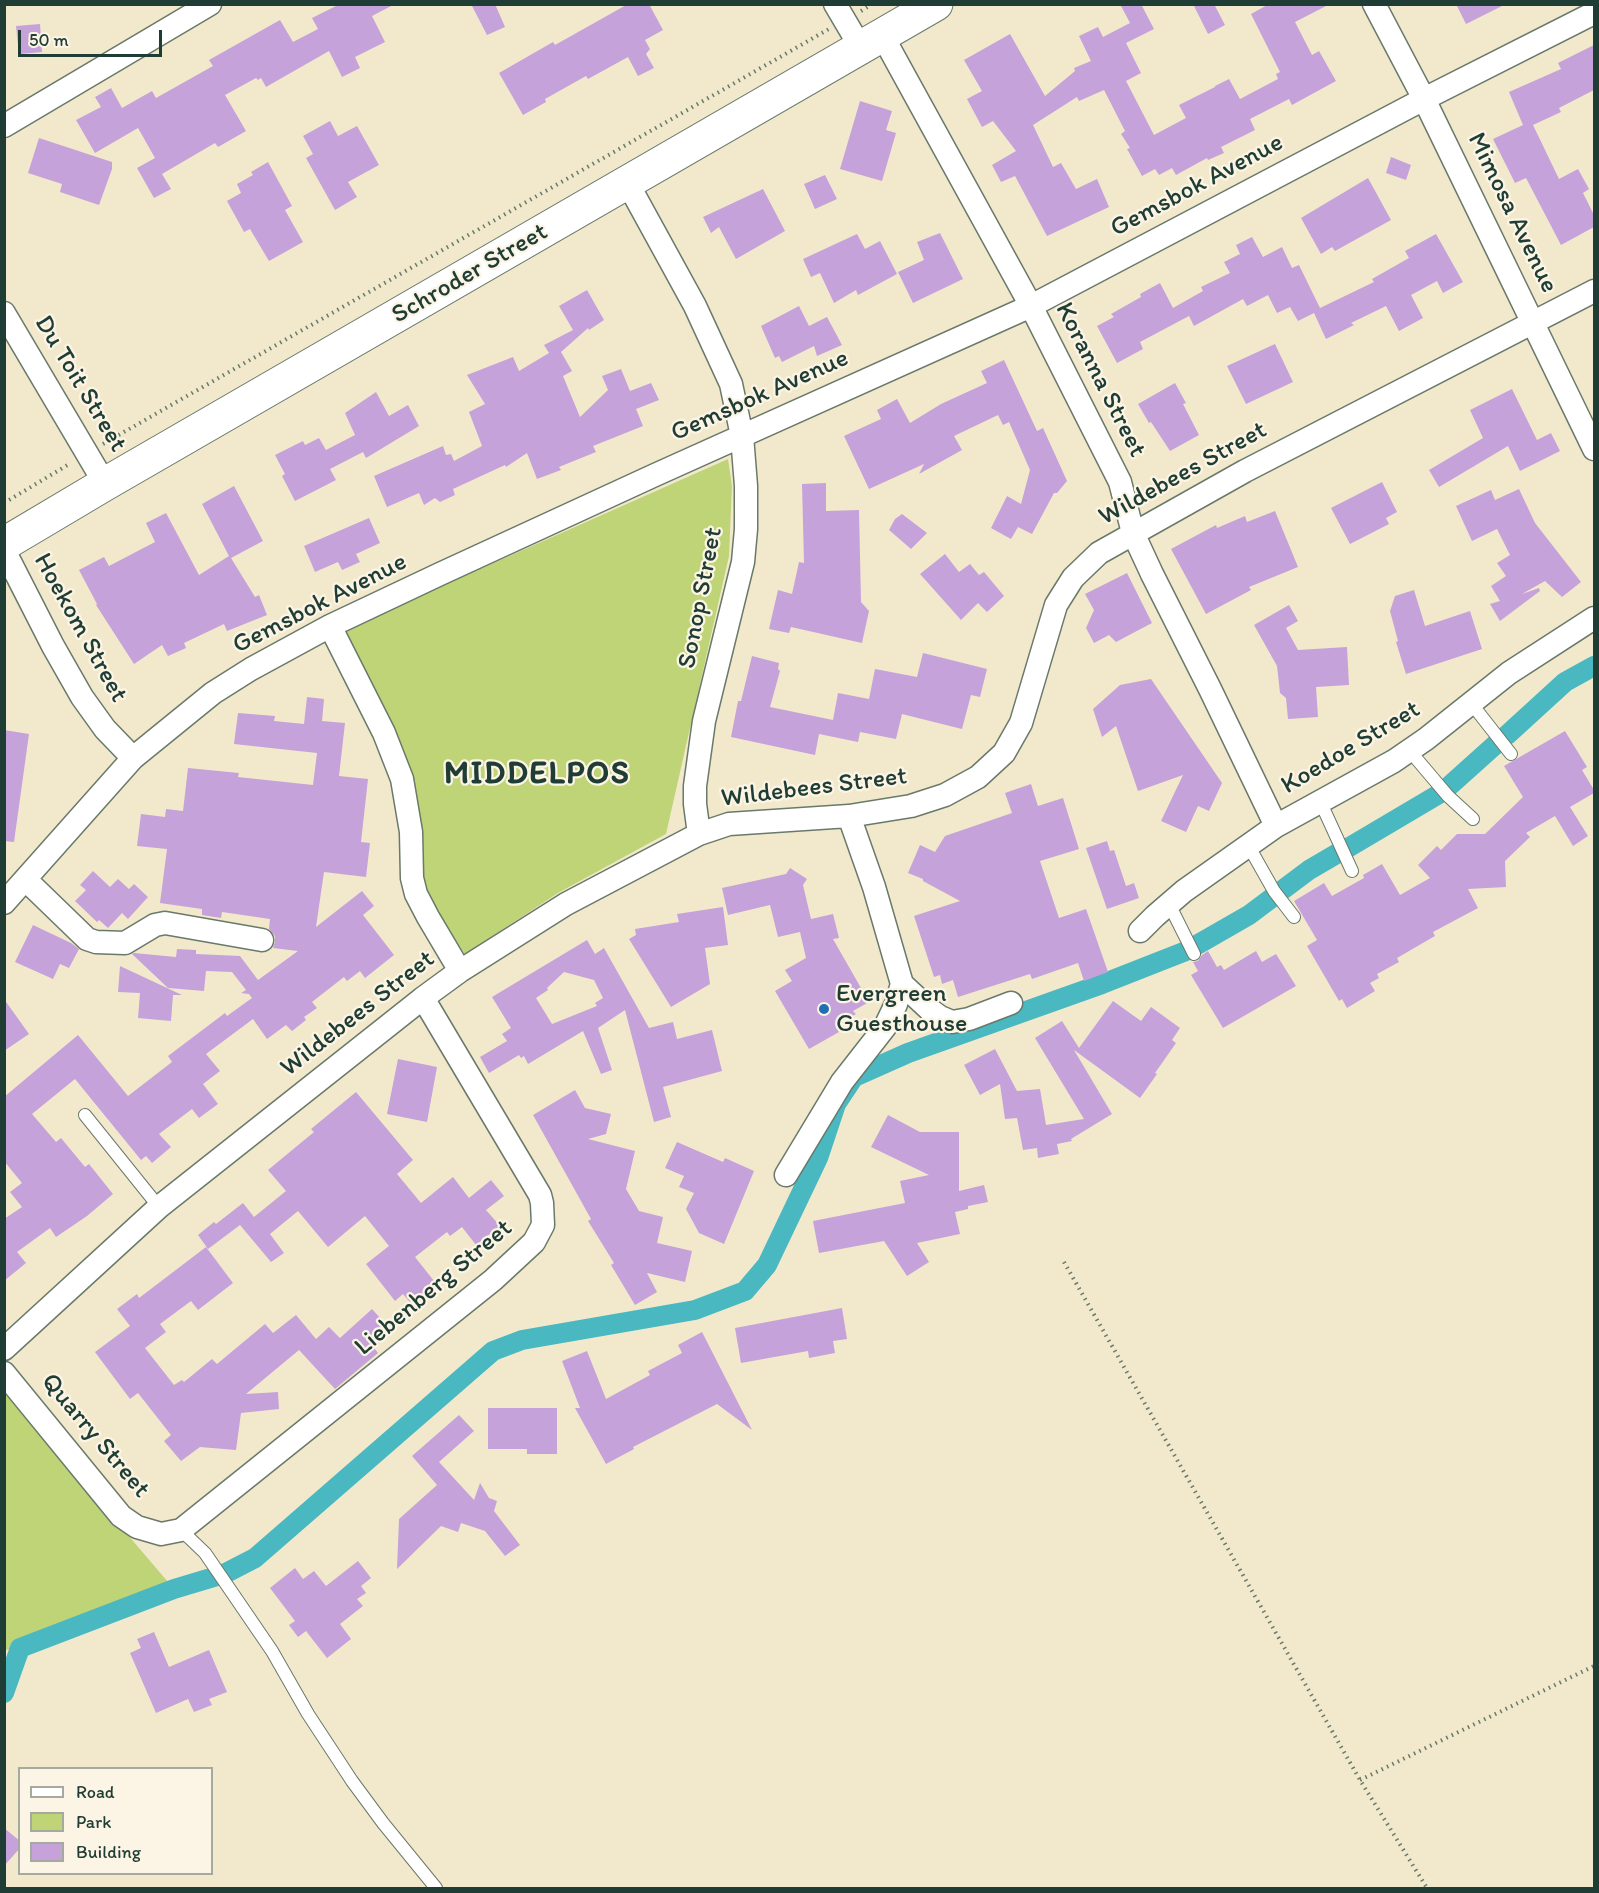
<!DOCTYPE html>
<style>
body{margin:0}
#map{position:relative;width:1599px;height:1893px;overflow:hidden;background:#f2e9cd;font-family:Itim,sans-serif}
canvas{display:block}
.frame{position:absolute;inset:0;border:6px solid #1f3d34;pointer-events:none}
.legend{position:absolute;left:18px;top:1767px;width:195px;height:108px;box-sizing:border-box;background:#fcf5e5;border:2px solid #a4ab9e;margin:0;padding:8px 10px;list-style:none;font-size:18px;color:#1f3d34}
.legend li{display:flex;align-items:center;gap:12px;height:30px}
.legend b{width:30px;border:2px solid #a4ab9e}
.scale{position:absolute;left:18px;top:30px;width:144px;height:27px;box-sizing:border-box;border:3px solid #1f3d34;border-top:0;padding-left:8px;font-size:18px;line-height:21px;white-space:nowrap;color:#1f3d34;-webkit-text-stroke:4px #fcf5e5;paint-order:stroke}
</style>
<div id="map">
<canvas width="1599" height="1893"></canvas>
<div class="frame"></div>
<ul class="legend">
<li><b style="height:8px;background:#fff"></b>Road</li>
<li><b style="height:16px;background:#bfd477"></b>Park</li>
<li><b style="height:16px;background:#c5a2d9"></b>Building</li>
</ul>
<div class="scale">50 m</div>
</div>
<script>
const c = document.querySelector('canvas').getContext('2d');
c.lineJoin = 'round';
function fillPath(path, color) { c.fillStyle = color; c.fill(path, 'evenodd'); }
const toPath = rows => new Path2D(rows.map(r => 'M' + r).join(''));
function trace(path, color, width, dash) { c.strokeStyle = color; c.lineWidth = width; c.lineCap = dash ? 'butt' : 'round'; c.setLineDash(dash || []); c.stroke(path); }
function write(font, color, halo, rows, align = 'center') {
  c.font = font + ' Itim,sans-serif'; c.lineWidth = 4.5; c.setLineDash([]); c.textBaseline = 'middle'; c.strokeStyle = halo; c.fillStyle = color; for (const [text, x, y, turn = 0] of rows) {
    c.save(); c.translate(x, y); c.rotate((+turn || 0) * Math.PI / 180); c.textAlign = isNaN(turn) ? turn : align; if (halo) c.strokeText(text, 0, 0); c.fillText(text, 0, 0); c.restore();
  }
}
const green = toPath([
 [728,459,732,486,729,556,666,834,558,893,465,954,416,884,404,760,345,629],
 [4,1390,174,1589,20,1648,5,1650]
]);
const canal = toPath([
 [1507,735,1565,682,1594,666],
 [1447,788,1496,744],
 [1346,849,1439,794],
 [1281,891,1309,870,1338,853],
 [1195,946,1249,915,1273,897],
 [4,1693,20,1648,174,1589,224,1574,255,1558,493,1351,522,1340,695,1310,745,1291,767,1265,818,1158,836,1104,854,1077,908,1053,1102,984,1186,951]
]);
const building = toPath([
 [340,4,395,4,372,16,385,42,355,57,360,68,342,77,329,51,266,87,261,78,258,80,256,78,225,95,246,131,218,147,215,143,162,174,171,189,154,198,137,168,155,158,138,128,95,153,76,120,101,107,95,97,111,88,122,108,152,91,156,98,213,66,209,60,280,20,293,42,318,29,312,18],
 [471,4,495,4,505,27,487,35],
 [628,4,649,4,663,30,645,40,650,49,646,54,654,68,638,76,628,57,588,79,586,76,545,99,546,102,523,115,499,73,553,42,555,45],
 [1120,4,1141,4,1154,29,1126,43,1141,73,1126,81,1154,135,1186,118,1179,105,1215,87,1215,86,1229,79,1240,99,1278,79,1276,74,1280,72,1251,14,1269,4,1330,4,1295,22,1312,55,1319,51,1336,81,1292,105,1289,99,1250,119,1255,130,1221,147,1224,153,1208,160,1207,158,1176,175,1172,168,1159,175,1155,169,1142,176,1127,149,1130,148,1121,134,1125,131,1104,90,1079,101,1077,97,1033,125,1053,167,1061,163,1076,189,1097,179,1109,207,1047,236,1015,176,1001,182,992,165,1016,151,993,121,982,127,967,99,982,91,964,60,1010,34,1045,96,1075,71,1074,68,1091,61,1079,36,1098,27,1103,37,1130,23],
 [1193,4,1214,4,1225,25,1208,34],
 [1456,4,1506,4,1466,24],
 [40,24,42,52,19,54,16,26],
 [1594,45,1594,90,1559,108,1561,112,1533,125,1559,179,1578,169,1589,189,1583,193,1594,215,1594,227,1561,245,1526,178,1515,183,1493,139,1523,125,1509,92,1561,69,1558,63],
 [860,101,892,111,886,130,896,133,882,181,840,169],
 [330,121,338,136,357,126,379,165,348,182,357,197,335,210,306,158,313,154,303,136],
 [39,138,112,162,112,169,99,205,60,192,62,184,28,173],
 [1391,157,1411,165,1406,180,1386,173],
 [268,162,292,206,285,210,303,242,269,261,250,229,244,232,227,201,241,193,237,184,253,175,251,172],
 [825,175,837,199,815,209,804,184],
 [1368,178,1391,220,1335,251,1332,247,1321,254,1301,218],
 [763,189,785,231,736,259,719,227,711,233,703,217],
 [940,233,963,279,913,303,898,272,924,260,917,242],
 [857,234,865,249,880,241,897,274,858,295,856,290,834,303,820,273,811,277,803,259],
 [1436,234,1463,282,1443,293,1437,281,1411,295,1423,318,1399,331,1386,306,1351,323,1354,325,1326,339,1314,313,1298,321,1290,307,1277,313,1268,295,1247,306,1243,299,1194,326,1189,316,1140,342,1143,349,1117,363,1097,326,1114,317,1111,314,1141,297,1140,294,1160,283,1173,308,1203,291,1201,287,1230,273,1224,262,1240,254,1236,245,1252,237,1263,257,1282,247,1292,268,1299,265,1320,308,1374,282,1372,279,1409,258,1405,251],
 [587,290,604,320,589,330,588,328,561,352,572,371,563,376,580,417,608,390,602,376,621,369,630,391,651,383,659,400,636,409,643,426,593,446,596,452,559,467,561,470,537,479,527,453,506,467,505,465,453,489,455,495,440,502,435,498,424,505,419,493,387,507,374,476,443,446,446,455,451,454,454,461,482,446,469,412,485,404,467,375,513,357,519,371,549,353,544,345,573,330,559,306],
 [799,306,809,326,827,317,842,345,817,356,814,346,782,362,779,356,775,358,761,326],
 [1275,344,1293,382,1246,404,1227,366],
 [1004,360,1037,431,1043,428,1067,481,1057,493,1054,493,1032,534,1018,527,1011,539,991,528,1007,496,1021,504,1030,470,1009,422,1003,425,998,415,954,436,962,450,919,474,924,464,869,489,844,436,881,419,877,410,897,399,910,423,941,404,987,383,981,371],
 [1175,383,1186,403,1183,404,1199,435,1170,451,1151,422,1149,423,1138,404],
 [1512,389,1537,440,1551,433,1560,451,1520,471,1508,446,1439,487,1429,470,1483,438,1470,410],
 [376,392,389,416,408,405,419,426,366,458,363,452,330,469,336,480,295,501,282,476,285,474,275,455,303,441,305,445,319,438,326,450,355,435,345,413],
 [1382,482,1397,512,1386,518,1389,524,1350,544,1331,508],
 [826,483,826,511,859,510,861,602,869,611,862,643,791,627,789,633,769,629,778,590,792,594,799,562,804,563,802,484],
 [234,486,263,541,231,558,255,597,259,595,267,615,227,631,224,624,184,643,186,648,168,656,162,645,134,664,96,605,97,604,79,570,104,557,109,566,155,542,146,523,166,513,199,575,229,556,202,504],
 [1519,489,1535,523,1581,582,1562,597,1545,581,1522,594,1539,588,1540,591,1500,621,1490,604,1500,601,1491,586,1506,576,1497,563,1510,555,1497,529,1472,541,1456,506,1491,490,1495,500],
 [1275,511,1298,567,1249,587,1251,590,1206,614,1171,549,1216,525,1217,528,1245,516,1247,522],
 [902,514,927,533,911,549,889,530,895,519],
 [369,518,380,543,356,554,360,562,342,570,338,562,315,572,304,546],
 [945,554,959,572,970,564,979,575,984,572,1004,596,987,612,978,603,961,620,920,574],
 [1127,573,1152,623,1116,642,1109,635,1094,643,1086,628,1094,610,1085,594],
 [1414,590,1425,626,1470,611,1482,649,1406,674,1396,642,1398,641,1390,611,1395,596],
 [1289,605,1298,621,1286,628,1298,650,1347,647,1349,685,1316,687,1318,717,1288,719,1286,698,1280,693,1277,666,1254,625],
 [923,653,987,669,980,697,971,695,962,729,902,714,896,739,860,732,858,742,819,734,815,755,731,737,738,701,741,701,752,656,779,663,778,669,780,671,770,707,833,720,838,693,869,699,875,669,917,677],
 [1151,679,1222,783,1209,811,1198,806,1186,832,1161,821,1183,775,1138,791,1116,726,1102,737,1093,709,1120,685],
 [307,697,324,699,322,721,345,723,339,776,368,779,361,842,370,843,366,877,324,872,316,927,362,891,374,906,363,915,394,955,365,978,360,971,347,981,344,977,312,1002,317,1008,304,1017,306,1020,292,1031,286,1025,267,1039,253,1019,206,1054,220,1071,203,1084,218,1104,199,1118,192,1109,159,1134,171,1147,152,1163,146,1156,141,1160,75,1079,32,1114,56,1142,61,1138,85,1167,89,1164,113,1194,87,1216,56,1237,50,1228,17,1252,26,1263,4,1281,4,1219,22,1207,10,1192,22,1183,4,1161,4,1097,78,1035,128,1096,172,1062,168,1056,225,1013,227,1016,252,998,249,994,241,993,246,990,232,972,206,971,204,991,168,988,132,954,134,953,176,957,177,949,196,950,196,954,240,956,258,980,298,951,273,948,275,942,275,936,269,929,270,919,222,912,221,918,202,915,202,909,160,903,167,849,137,846,141,814,165,817,166,809,183,811,188,768,239,773,238,777,313,785,317,753,234,744,238,713,275,716,274,721,304,724],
 [4,730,29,734,14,842,4,841],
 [1565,731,1587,767,1582,770,1594,790,1594,793,1570,807,1588,836,1573,846,1555,816,1526,833,1530,837,1505,861,1506,887,1468,889,1478,908,1433,932,1435,936,1397,958,1399,962,1377,974,1379,978,1370,983,1375,991,1347,1008,1342,999,1339,1001,1307,946,1317,940,1294,901,1324,883,1332,896,1364,878,1363,875,1382,864,1400,895,1430,878,1418,865,1437,846,1441,850,1457,834,1485,834,1523,797,1504,766],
 [1031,784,1038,806,1063,798,1079,849,1040,861,1059,918,1086,909,1108,972,1084,981,1078,963,1032,979,1030,974,958,997,953,980,942,984,940,975,934,977,914,916,960,901,923,881,923,879,908,873,920,845,935,852,945,836,1012,813,1005,793],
 [1107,841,1110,851,1114,850,1126,886,1134,883,1139,898,1107,909,1086,848],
 [790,868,807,879,803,885,811,919,833,914,839,938,833,939,869,1002,853,1011,856,1014,836,1025,839,1032,809,1049,775,991,792,981,785,970,806,958,800,932,778,937,770,905,728,915,722,888,786,874],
 [93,871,110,887,118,879,129,889,134,884,148,897,128,919,122,913,108,928,99,920,97,922,75,901,86,890,80,885],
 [723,907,728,945,705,948,710,984,671,1007,629,939,636,935,635,929,679,922,677,914],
 [33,925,71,943,79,949,69,968,60,964,53,979,15,962],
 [587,940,595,954,604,948,649,1028,673,1022,677,1039,712,1030,722,1071,663,1087,671,1117,654,1122,625,1010,598,1028,612,1070,601,1074,583,1031,528,1064,524,1056,521,1058,519,1055,489,1073,480,1057,507,1041,502,1034,511,1028,492,997],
 [564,972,594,980,603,998,595,1003,597,1006,552,1024,536,998,548,990,547,988],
 [1208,951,1217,967,1221,965,1224,970,1256,951,1262,962,1276,954,1296,986,1223,1028,1191,975,1198,971,1193,962,1198,961,1202,955],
 [120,966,182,995,173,995,171,1021,138,1018,140,993,118,992],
 [4,999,29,1034,4,1051],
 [1113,1001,1141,1021,1151,1007,1180,1028,1172,1040,1176,1043,1155,1073,1157,1074,1140,1098,1074,1050,1112,1114,1071,1139,1072,1141,1057,1144,1059,1154,1038,1158,1037,1148,1023,1150,1017,1118,1005,1119,1000,1084,980,1095,964,1065,995,1049,1017,1091,1040,1089,1046,1125,1084,1119,1035,1038,1062,1021,1079,1048],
 [398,1059,437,1067,427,1122,387,1114],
 [575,1090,585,1108,611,1114,606,1134,588,1139,635,1151,626,1189,639,1211,663,1217,657,1243,692,1251,685,1282,647,1273,657,1292,635,1305,611,1265,614,1263,588,1221,591,1219,533,1115],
 [356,1092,413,1160,397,1174,421,1203,453,1177,469,1198,491,1180,504,1196,486,1210,500,1226,476,1245,462,1227,450,1236,447,1232,415,1257,438,1286,413,1306,403,1294,395,1301,366,1264,389,1246,365,1216,328,1247,298,1211,270,1234,284,1253,271,1262,240,1225,208,1249,198,1235,214,1222,216,1224,243,1203,254,1217,286,1191,268,1170,314,1132,311,1129],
 [888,1115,920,1132,959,1132,959,1191,984,1185,988,1202,968,1206,968,1209,955,1212,960,1234,917,1243,929,1262,907,1276,884,1241,819,1253,813,1221,905,1203,900,1181,929,1175,871,1147],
 [677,1142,723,1162,725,1158,754,1171,724,1244,699,1233,686,1209,694,1193,679,1187,684,1176,665,1168],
 [206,1247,233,1283,198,1310,191,1301,160,1324,166,1332,145,1348,174,1385,182,1380,184,1382,212,1359,217,1364,265,1324,273,1333,296,1315,316,1339,329,1327,340,1338,372,1309,392,1331,374,1348,378,1353,335,1389,299,1350,246,1394,278,1392,279,1409,241,1413,236,1450,200,1447,181,1461,164,1441,171,1435,138,1393,130,1399,95,1352,130,1326,117,1309,137,1294,139,1298],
 [842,1308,847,1339,833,1341,835,1353,809,1358,808,1351,741,1363,735,1328],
 [702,1332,752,1430,717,1404,633,1447,634,1449,606,1464,575,1408,580,1408,562,1361,587,1351,606,1399,650,1375,648,1371,682,1353,678,1345],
 [488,1408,557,1408,557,1454,527,1454,527,1449,488,1449],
 [459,1415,474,1431,439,1462,474,1500,480,1483,489,1498,497,1501,494,1511,520,1545,505,1556,485,1531,461,1523,458,1532,441,1526,397,1569,399,1519,437,1485,412,1456],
 [358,1561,371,1578,361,1586,366,1593,357,1599,363,1606,340,1624,351,1639,327,1658,306,1631,298,1637,289,1625,295,1621,270,1588,295,1568,303,1579,314,1571,326,1586],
 [154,1632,169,1667,209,1650,227,1692,209,1699,212,1705,194,1712,188,1699,156,1713,130,1653,141,1648,137,1639],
 [4,1828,20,1841,20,1848,4,1866]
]);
const path = toPath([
 [861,11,872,4],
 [103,444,829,29],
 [4,503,71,463],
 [1064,1262,1360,1780,1427,1888],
 [1360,1780,1594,1666]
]);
const service = toPath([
 [1471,703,1511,754],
 [1409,750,1448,796,1473,819],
 [1320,801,1352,871],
 [1248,845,1274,891,1294,917],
 [1169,904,1194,954],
 [85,1115,159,1207],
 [181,1530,205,1553,272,1651,308,1714,352,1781,383,1823,436,1888]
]);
const minor = toPath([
 [835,4,861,48],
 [1374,4,1424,99,1594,449],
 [882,35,1031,306,1120,482,1133,533,1152,574,1210,689,1276,826],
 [4,126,210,4],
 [627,182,695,306,731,384,742,436,746,486,746,529,743,562,704,721,695,786,695,804,699,834],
 [4,313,105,484],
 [4,550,53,646,82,697,105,729,133,758],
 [330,626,384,733,402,779,411,832,412,878,416,894,428,917,460,971],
 [26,880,87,939,96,942,125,943,155,925,165,923,262,940],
 [4,903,133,758,213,693,251,669,330,626,440,574,655,475,1031,306,1424,99,1594,13],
 [1140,931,1155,916,1184,891,1276,826,1394,761,1426,739,1509,673,1594,618],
 [902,984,929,1009,940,1017,952,1022,969,1019,1011,1003],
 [786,1175,842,1082,885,1027,896,1004,902,984,874,887,849,816],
 [4,1349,159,1207,423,998,460,971,566,904,699,834,729,824,849,816,911,806,945,795,978,777,1004,753,1021,723,1056,605,1073,578,1099,553,1245,471,1594,291],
 [4,1373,121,1516,137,1527,161,1534,181,1530,493,1280,534,1242,543,1225,542,1203,540,1195,423,998]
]);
const trunk = toPath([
 [4,544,105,484,936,4]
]);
const markers = [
 [824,1009,6,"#1f6fb2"]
];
const streetNames = [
 ["Gemsbok Avenue",1197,186,-28],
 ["Mimosa Avenue",1512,213,64],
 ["Schroder Street",470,274,-30],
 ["Koranna Street",1100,380,63],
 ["Du Toit Street",80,384,59],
 ["Gemsbok Avenue",760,396,-24],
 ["Wildebees Street",1183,474,-29],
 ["Sonop Street",701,598,-79],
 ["Gemsbok Avenue",320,604,-27],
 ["Hoekom Street",80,628,61],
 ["Koedoe Street",1351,748,-31],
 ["Wildebees Street",814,788,-7],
 ["Wildebees Street",358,1014,-38],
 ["Liebenberg Street",434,1288,-40],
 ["Quarry Street",95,1436,50]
];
const poiNames = [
 ["Evergreen",836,994],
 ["Guesthouse",836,1024]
];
const districtNames = [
 ["MIDDELPOS",537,775]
];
fillPath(green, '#bfd477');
trace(canal, '#49b8c0', 20);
fillPath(building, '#c5a2d9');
trace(service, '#69796a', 14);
trace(minor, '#69796a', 25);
trace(trunk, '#69796a', 35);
trace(path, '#69796a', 4, [1.5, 4.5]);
trace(service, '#fff', 12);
trace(minor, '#fff', 22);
trace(trunk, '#fff', 33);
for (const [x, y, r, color] of markers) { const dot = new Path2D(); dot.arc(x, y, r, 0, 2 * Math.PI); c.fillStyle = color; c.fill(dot); trace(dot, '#fcf5e5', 2); }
write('26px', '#1f3d34', '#fcf5e5', streetNames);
write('26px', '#1f3d34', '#fcf5e5', poiNames, 'left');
c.letterSpacing = '1.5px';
write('bold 32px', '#1f3d34', '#fcf5e5', districtNames);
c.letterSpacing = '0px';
</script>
